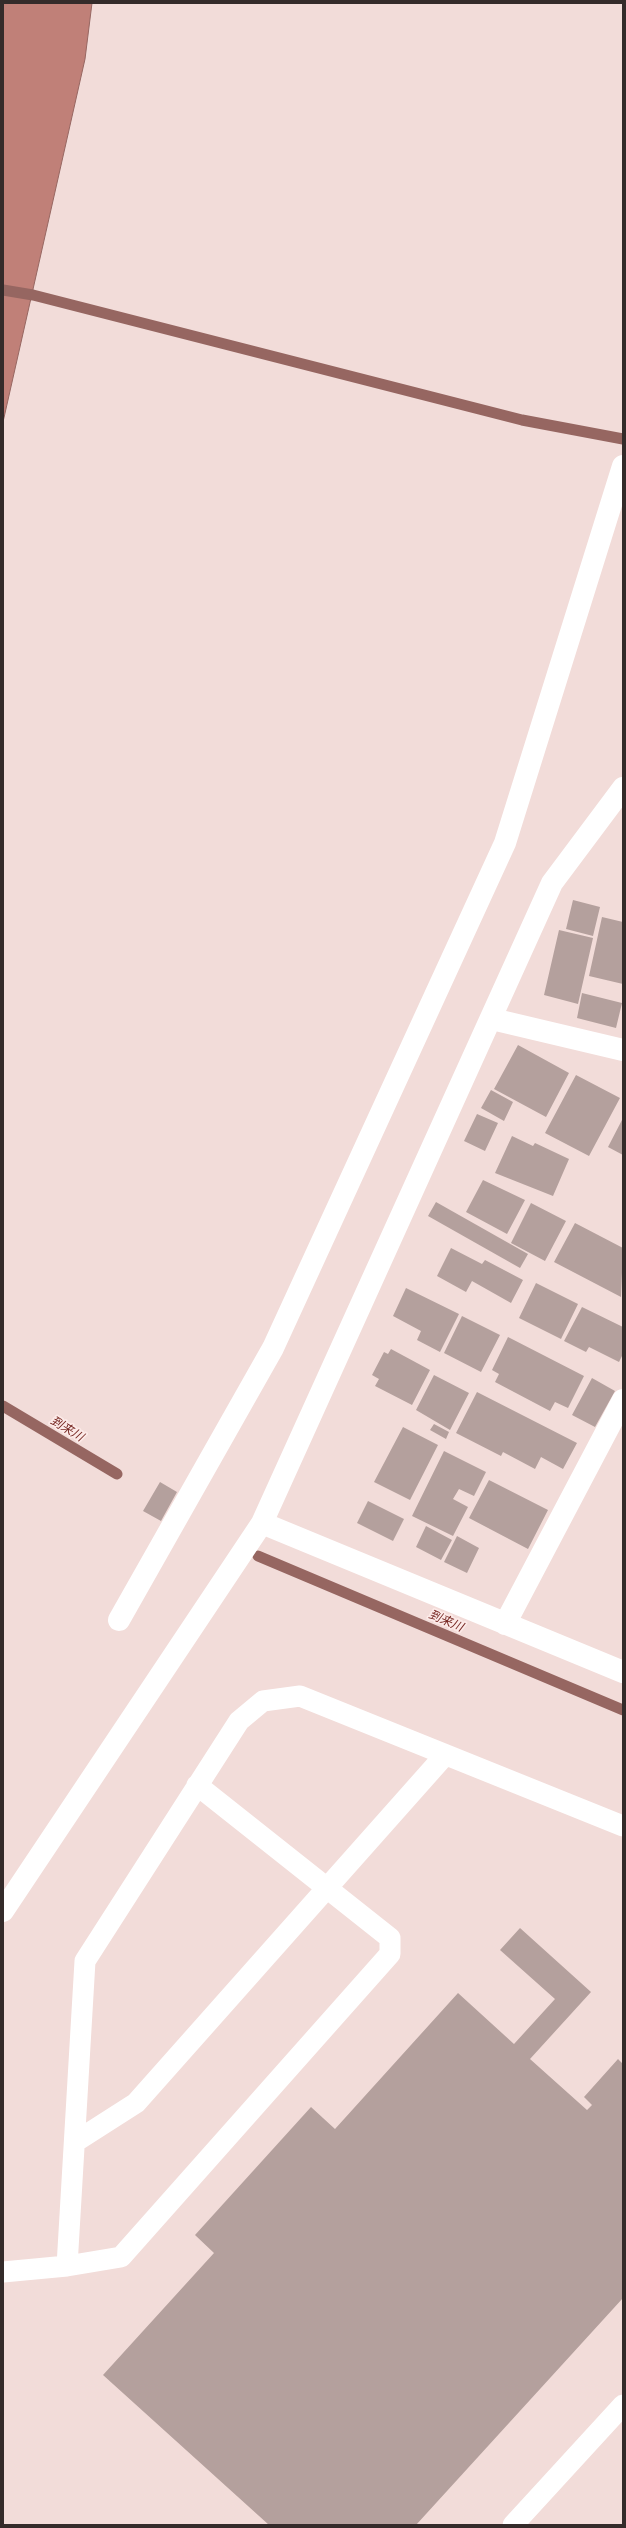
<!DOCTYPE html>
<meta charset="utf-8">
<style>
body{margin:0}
#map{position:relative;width:626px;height:2528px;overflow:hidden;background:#f2dcd9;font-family:"Alegreya Sans",sans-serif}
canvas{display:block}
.frame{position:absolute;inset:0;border:4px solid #342b2a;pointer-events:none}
</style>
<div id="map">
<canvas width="626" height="2528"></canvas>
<div class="frame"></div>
</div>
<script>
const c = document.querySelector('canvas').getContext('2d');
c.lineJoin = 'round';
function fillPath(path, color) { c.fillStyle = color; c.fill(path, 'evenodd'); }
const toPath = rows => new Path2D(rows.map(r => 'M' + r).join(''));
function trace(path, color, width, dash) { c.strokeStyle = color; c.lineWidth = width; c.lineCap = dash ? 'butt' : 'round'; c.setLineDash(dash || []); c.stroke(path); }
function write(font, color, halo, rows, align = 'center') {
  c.font = font + ' "Alegreya Sans","Noto Sans JP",sans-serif'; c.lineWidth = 3.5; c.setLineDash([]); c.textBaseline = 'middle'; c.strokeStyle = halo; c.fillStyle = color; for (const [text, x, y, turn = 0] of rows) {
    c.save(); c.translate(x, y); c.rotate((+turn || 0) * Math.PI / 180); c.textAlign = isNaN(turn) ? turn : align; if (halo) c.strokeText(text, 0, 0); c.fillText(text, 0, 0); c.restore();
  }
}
const water = toPath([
 [3,3,92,3,85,59,3,422,3,3]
]);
const stream = toPath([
 [3,290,33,295,522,420,623,439],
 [3,1406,117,1474],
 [258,1556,623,1710]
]);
const building = toPath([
 [573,900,600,907,593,936,566,929],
 [602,917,623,922,623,984,589,976],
 [559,930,593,938,578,1004,544,995],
 [582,993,622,1003,616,1028,577,1018],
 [518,1045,569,1073,546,1117,494,1089],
 [576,1075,620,1098,589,1156,545,1133],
 [491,1090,513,1102,504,1121,481,1108],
 [477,1114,498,1123,485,1151,464,1141],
 [623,1118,623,1155,608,1147],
 [512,1136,533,1146,535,1143,569,1159,553,1196,495,1173],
 [483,1180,525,1200,507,1234,466,1212],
 [436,1202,528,1254,520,1268,428,1216],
 [531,1203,566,1221,545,1261,511,1243],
 [575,1223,623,1248,621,1297,554,1262],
 [451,1248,482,1264,485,1260,523,1280,511,1303,472,1281,466,1292,437,1276],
 [536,1283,578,1304,561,1339,519,1318],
 [406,1288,459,1314,440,1352,417,1340,421,1331,393,1316],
 [582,1307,623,1327,623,1354,619,1362,589,1347,586,1352,564,1341],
 [462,1316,500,1335,481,1372,444,1353],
 [508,1337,584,1376,568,1408,555,1402,550,1411,495,1382,499,1374,492,1370],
 [391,1349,430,1370,412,1405,375,1386,379,1379,372,1375,384,1352,388,1354],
 [434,1375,469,1393,450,1430,416,1410],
 [592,1378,615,1391,595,1427,572,1415],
 [477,1392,577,1443,563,1469,541,1457,535,1469,503,1452,501,1456,456,1433],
 [434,1424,449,1432,446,1439,430,1430],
 [403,1427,438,1445,410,1500,374,1482],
 [444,1451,486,1472,474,1496,459,1489,453,1499,468,1507,453,1536,412,1516],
 [489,1480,548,1510,528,1549,469,1518],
 [160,1482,177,1492,161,1521,143,1511],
 [368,1501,404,1519,393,1541,357,1523],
 [426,1526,452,1540,441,1560,416,1547],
 [457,1536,479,1548,467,1573,444,1562],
 [520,1928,591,1992,530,2059,587,2110,592,2105,584,2097,618,2059,623,2064,623,2298,416,2525,269,2525,103,2375,214,2253,195,2235,311,2107,335,2129,458,1993,514,2044,555,1999,500,1950]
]);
const service = toPath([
 [75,2142,136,2103,445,1755],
 [67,2266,85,1961,239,1721,263,1701,300,1696,623,1826],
 [3,2272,67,2266,121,2257,390,1954,390,1938,197,1785],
 [513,2525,623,2405]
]);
const minor = toPath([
 [623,788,552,883,262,1523,623,1672],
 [492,1019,623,1050],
 [119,1620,273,1348,505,843,623,466],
 [505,1624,623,1400],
 [3,1911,262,1523]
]);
const waterNames = [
 ["到来川",67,1429,31],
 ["到来川",446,1621,23]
];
fillPath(water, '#c08078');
trace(water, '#966661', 1);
trace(stream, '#966661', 11);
fillPath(building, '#b4a09d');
trace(service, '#fff', 21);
trace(minor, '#fff', 22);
write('italic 12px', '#762722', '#fceae8', waterNames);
</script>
